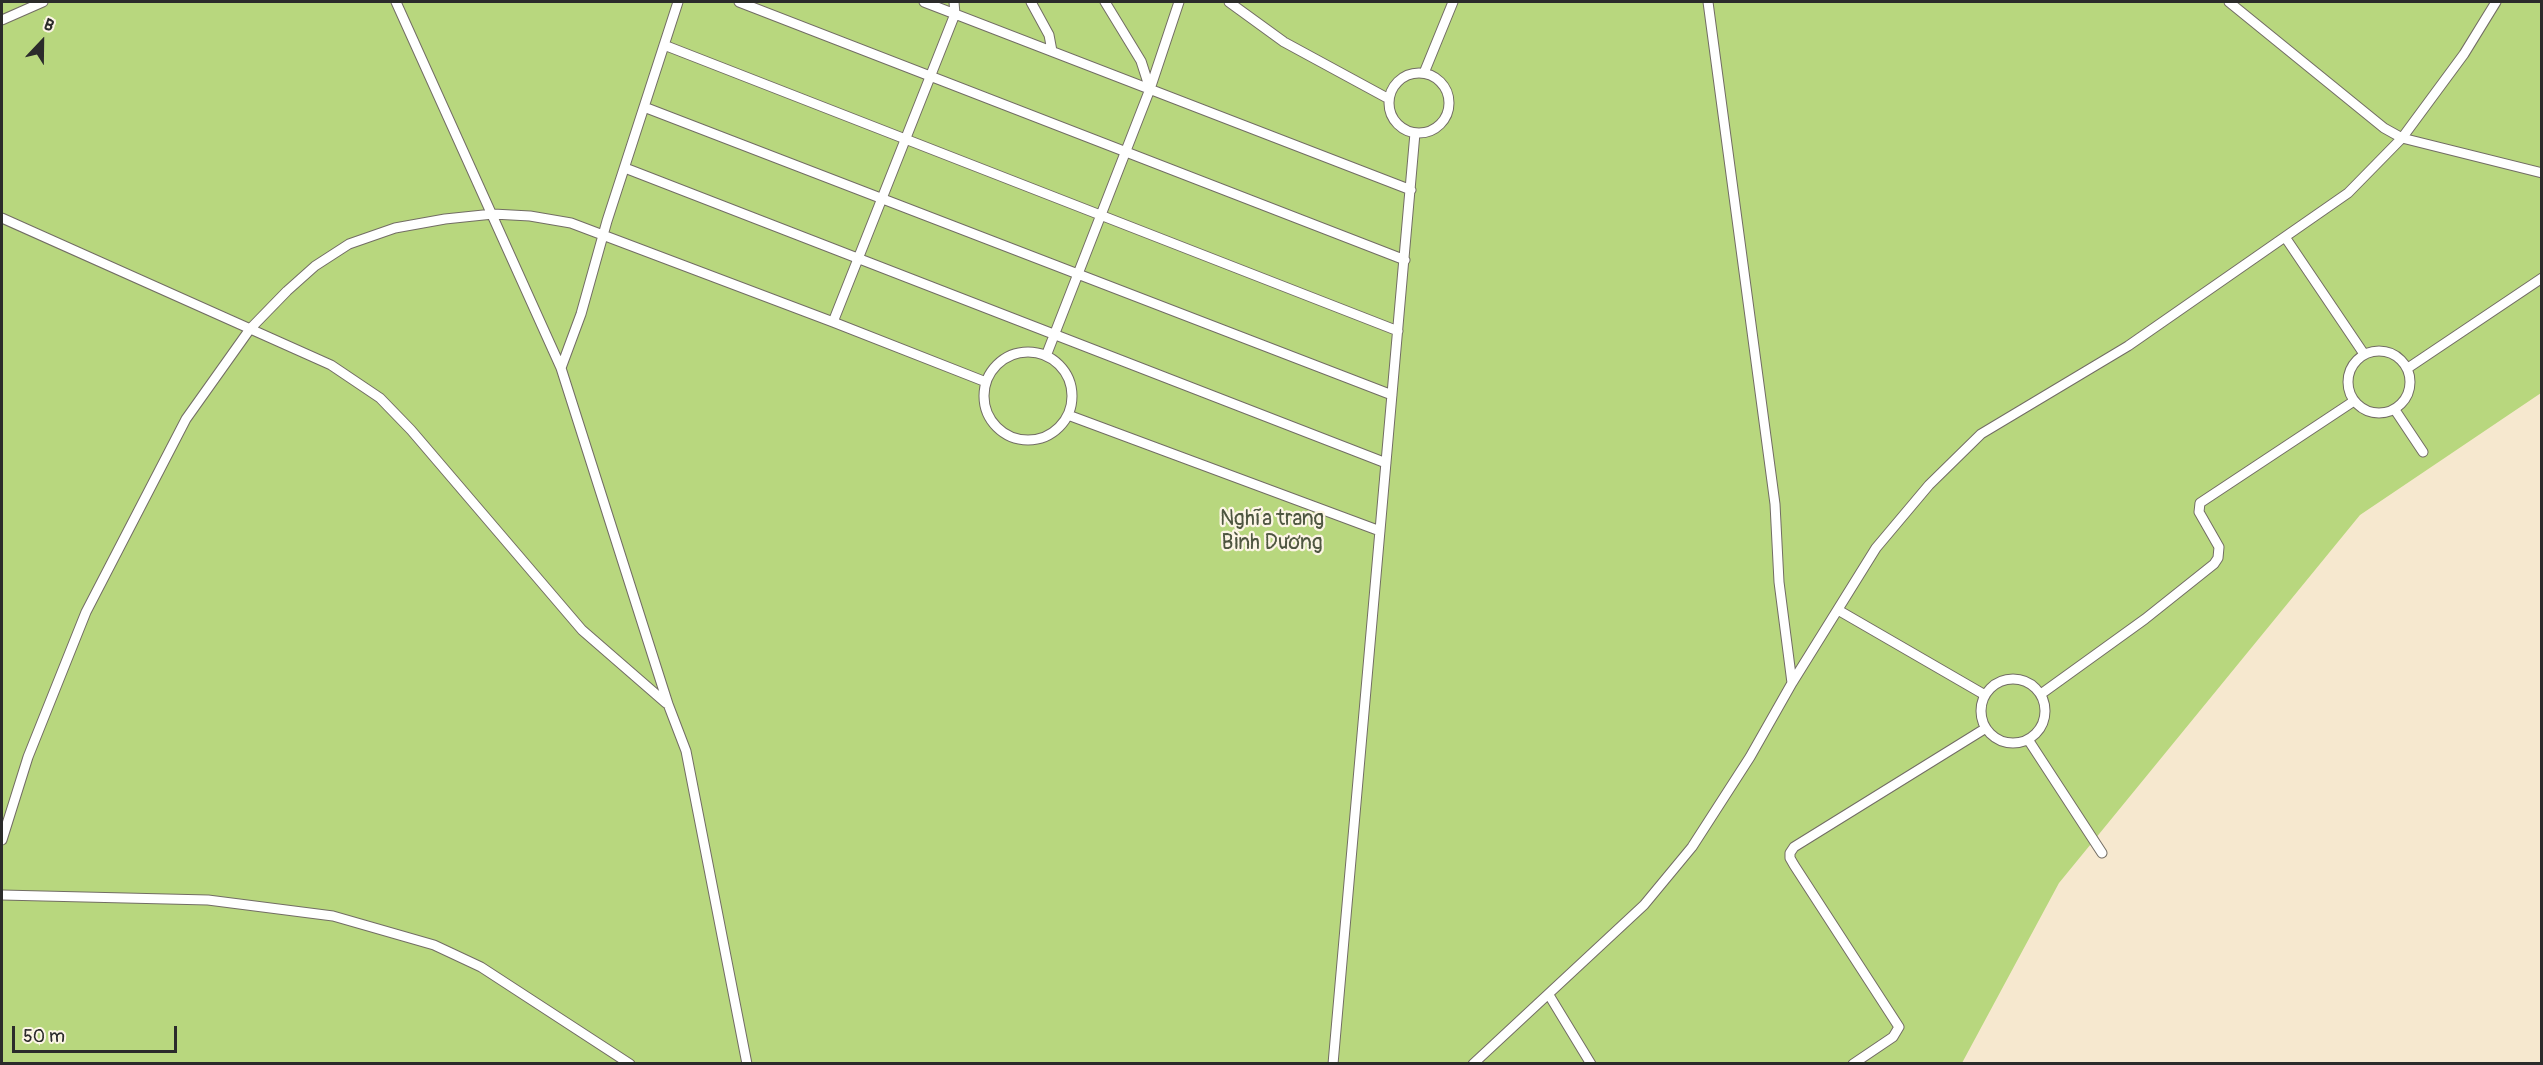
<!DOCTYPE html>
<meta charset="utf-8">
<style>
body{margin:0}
#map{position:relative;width:2543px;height:1065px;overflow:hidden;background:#f6e8cf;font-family:Pangolin,sans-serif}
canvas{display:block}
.frame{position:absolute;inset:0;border:3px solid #2b2b2b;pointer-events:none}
.north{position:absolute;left:12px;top:12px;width:60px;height:60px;-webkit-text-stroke:4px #fcf5e5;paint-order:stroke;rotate:22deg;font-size:16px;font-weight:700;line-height:24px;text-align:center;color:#2b2b2b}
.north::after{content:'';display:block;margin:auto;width:21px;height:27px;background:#2b2b2b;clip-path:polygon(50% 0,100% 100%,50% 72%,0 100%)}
.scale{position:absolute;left:12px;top:1026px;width:165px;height:27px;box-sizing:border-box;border:3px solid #2b2b2b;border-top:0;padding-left:8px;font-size:18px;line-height:21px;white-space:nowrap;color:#2b2b2b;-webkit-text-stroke:4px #fcf5e5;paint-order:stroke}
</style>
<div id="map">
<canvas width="2543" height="1065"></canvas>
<div class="frame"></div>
<div class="north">B</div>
<div class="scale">50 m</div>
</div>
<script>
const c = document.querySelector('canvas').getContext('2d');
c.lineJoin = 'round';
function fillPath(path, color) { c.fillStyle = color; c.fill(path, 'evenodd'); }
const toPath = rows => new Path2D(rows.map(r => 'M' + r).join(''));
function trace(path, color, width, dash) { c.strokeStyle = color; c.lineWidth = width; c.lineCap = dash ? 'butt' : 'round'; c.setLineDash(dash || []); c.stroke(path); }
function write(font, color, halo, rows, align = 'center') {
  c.font = font + ' Pangolin,sans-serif'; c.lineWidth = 4.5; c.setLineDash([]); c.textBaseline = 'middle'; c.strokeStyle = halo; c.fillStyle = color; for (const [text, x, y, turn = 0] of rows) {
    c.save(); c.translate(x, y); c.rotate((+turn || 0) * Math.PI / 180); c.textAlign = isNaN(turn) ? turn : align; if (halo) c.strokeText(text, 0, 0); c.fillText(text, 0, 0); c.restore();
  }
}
const green = toPath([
 [2,2,2541,2,2541,393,2360,515,2059,883,1962,1063,2,1064]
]);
const lane = toPath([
 [396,2,561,368,668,704,686,751,747,1064],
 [739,2,1405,260],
 [924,2,1411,190],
 [1031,2,1049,35,1052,51],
 [1105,2,1141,61,1150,89],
 [1229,2,1284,42,1389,99],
 [1708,2,1775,504,1779,582,1792,683],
 [2229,2,2384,128,2402,138,2542,173],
 [2,20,43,2],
 [664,45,1398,331],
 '1389 103a30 30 0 1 1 60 0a30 30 0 1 1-60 0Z',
 [1424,73,1453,2],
 [644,107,1392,395],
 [625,168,1386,463],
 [2,218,331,365,380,398,411,430,582,630,666,703],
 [2285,237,2364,354],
 [833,322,955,14,954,2],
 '2348 382a31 31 0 1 1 62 0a31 31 0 1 1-62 0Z',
 '984 396a44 44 0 1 1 88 0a44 44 0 1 1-88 0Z',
 [1046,356,1150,89,1179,2],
 [561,368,581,314,607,221,678,2],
 [2408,368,2542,278],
 [2395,410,2423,452],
 [1068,415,1380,531],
 [1838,610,1985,695],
 '1981 711a32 32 0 1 1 64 0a32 32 0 1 1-64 0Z',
 [2041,694,2145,619,2214,564,2218,558,2219,547,2199,512,2200,503,2354,401],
 [2029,741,2102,853],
 [2,840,28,757,86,612,186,419,250,329,287,291,315,266,349,244,395,228,445,219,493,214,530,216,571,223,833,322,986,382],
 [2,895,208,900,333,916,434,945,481,967,630,1064],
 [1549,995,1591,1064],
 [1333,1064,1415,133],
 [1473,1064,1644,905,1692,847,1750,757,1792,683,1876,548,1929,485,1981,434,2128,346,2348,193,2402,138,2464,54,2496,2],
 [1853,1064,1893,1037,1899,1027,1794,865,1790,858,1790,853,1794,847,1986,728]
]);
const parkNames = [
 ["Nghĩa trang",1272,520],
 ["Bình Dương",1272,544]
];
fillPath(green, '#b8d77e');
trace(lane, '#726d64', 11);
trace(lane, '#fff', 9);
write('21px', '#4e5640', '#fcf5e5', parkNames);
</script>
